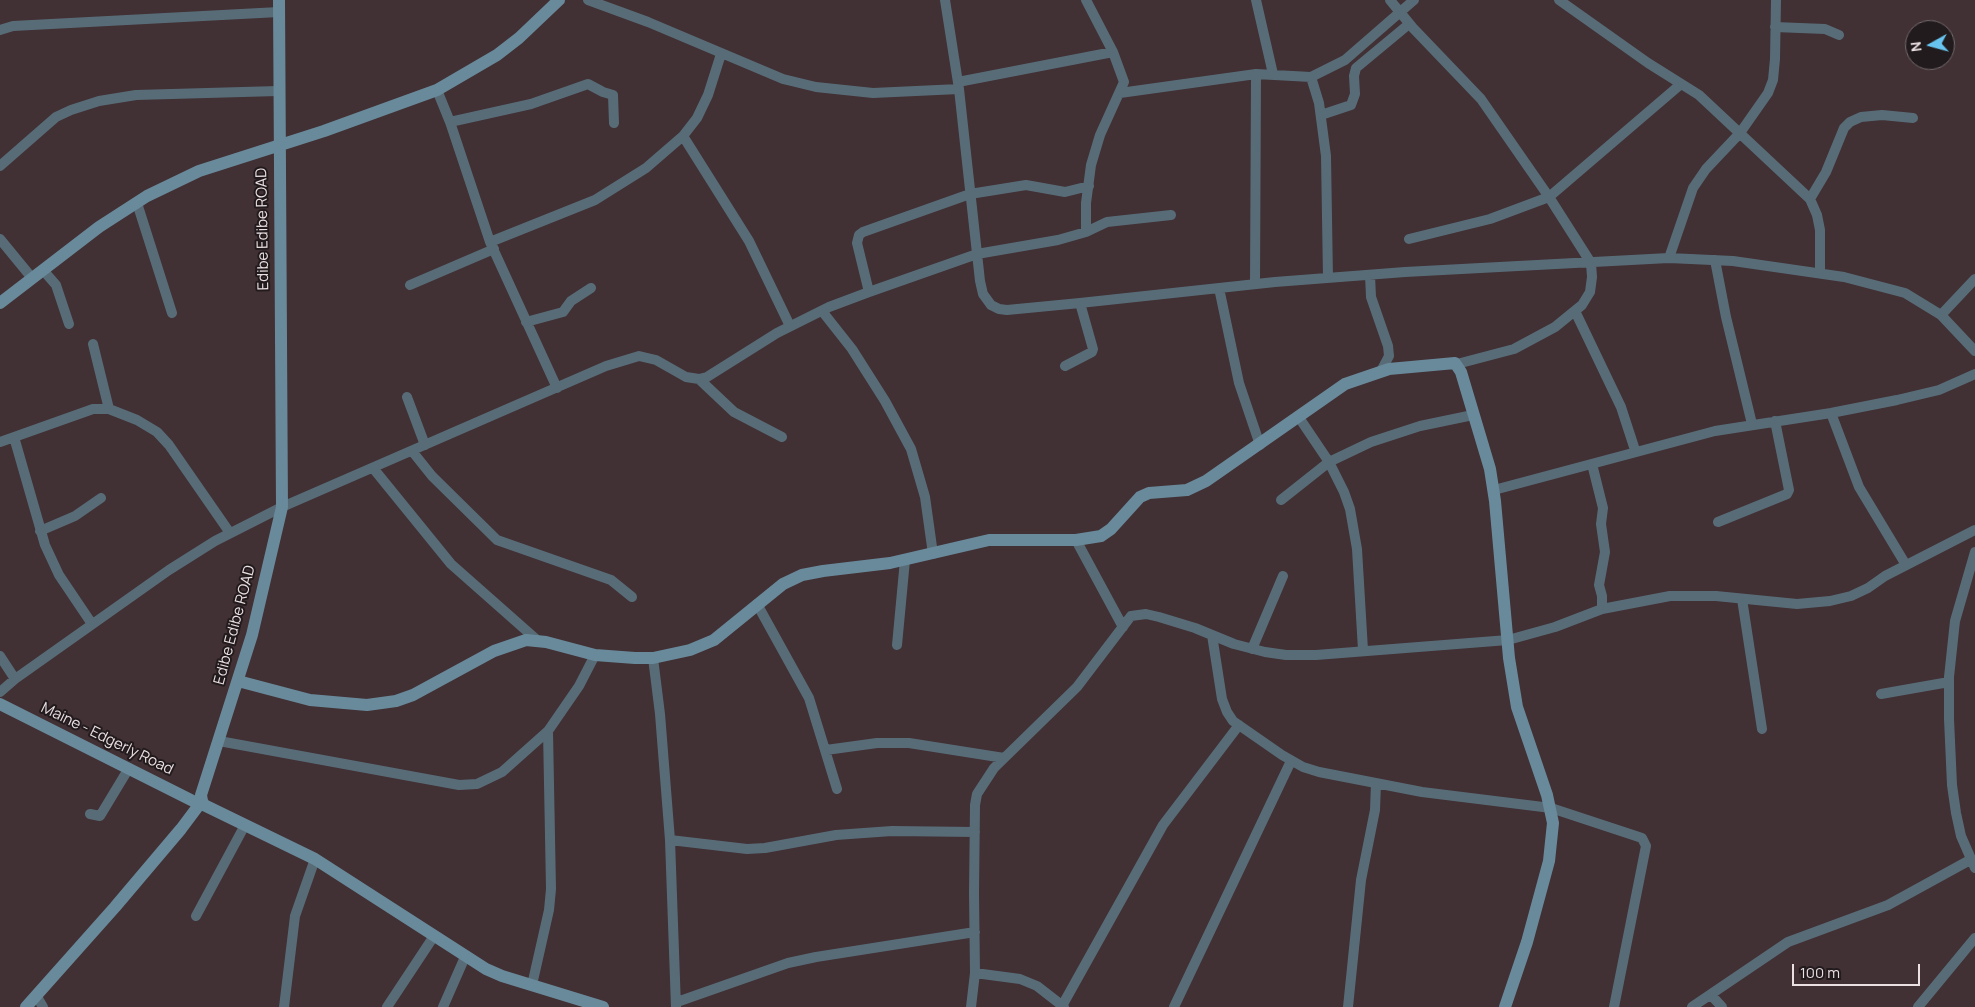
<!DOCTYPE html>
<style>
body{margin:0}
#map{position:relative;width:1975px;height:1007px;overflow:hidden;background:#413034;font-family:Manrope,sans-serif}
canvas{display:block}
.north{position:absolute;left:1905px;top:20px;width:50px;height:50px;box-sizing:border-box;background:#221b1d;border:1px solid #726a6c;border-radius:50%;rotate:263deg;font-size:14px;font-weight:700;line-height:20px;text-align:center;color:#ebe0e2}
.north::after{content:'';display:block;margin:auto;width:18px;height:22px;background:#67c4f0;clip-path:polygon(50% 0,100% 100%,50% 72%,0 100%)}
.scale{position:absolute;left:1792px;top:964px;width:128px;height:22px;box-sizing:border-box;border:2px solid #ebe0e2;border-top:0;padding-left:6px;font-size:15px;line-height:18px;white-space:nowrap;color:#ebe0e2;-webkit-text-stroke:4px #221b1d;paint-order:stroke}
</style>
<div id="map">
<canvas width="1975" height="1007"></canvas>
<div class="north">N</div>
<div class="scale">100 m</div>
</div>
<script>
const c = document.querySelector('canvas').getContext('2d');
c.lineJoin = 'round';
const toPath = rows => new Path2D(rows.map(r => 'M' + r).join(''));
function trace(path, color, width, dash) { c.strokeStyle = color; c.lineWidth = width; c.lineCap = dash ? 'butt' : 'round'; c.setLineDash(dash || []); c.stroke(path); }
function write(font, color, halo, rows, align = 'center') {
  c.font = font + ' Manrope,sans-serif'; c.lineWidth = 4; c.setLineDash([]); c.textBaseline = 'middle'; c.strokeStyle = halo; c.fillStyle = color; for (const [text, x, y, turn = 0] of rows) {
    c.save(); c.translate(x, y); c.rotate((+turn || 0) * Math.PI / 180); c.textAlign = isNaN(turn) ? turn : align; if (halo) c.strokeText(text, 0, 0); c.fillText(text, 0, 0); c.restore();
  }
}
const street = toPath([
 [588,0,648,22,783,79,816,87,873,93,959,89],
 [945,0,959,89,980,281,983,294,991,305,999,309,1007,310,1080,303,1275,282,1405,272,1669,258,1733,261,1844,277,1905,293,1941,315,1975,351],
 [1256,0,1273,74],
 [1390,0,1413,28,1481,99,1549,197,1591,263,1592,277,1590,292,1582,305,1555,327,1514,349,1457,364],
 [1559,0,1648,63,1699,95,1810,199,1817,215,1820,230,1820,273],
 [1775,27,1825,29,1839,35],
 [0,30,13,26,279,12],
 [1311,77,1319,103,1326,156,1328,278],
 [958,82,1113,52],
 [437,90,450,122,490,242,557,388],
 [1120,93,1256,74,1311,77,1345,60,1414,0],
 [1321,115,1351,105,1355,94,1354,76,1356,68,1409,24],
 [450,122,531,104,588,84,603,92,613,95,614,123],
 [683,136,749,241,790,326],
 [0,166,56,117,71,110,99,101,136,95,278,91],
 [1810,199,1826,172,1844,128,1850,122,1861,117,1882,115,1913,118],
 [137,203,172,313],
 [1086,232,1086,203,1091,165,1100,135,1124,82,1113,52,1086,0],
 [0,239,32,278],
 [1409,239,1490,219,1549,197,1681,84],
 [490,242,595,200,646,168,683,136,697,118,708,95,721,54],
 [1669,258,1693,188,1706,169,1740,133,1768,93,1773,80,1775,59,1776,0],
 [1715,260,1726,317,1752,424],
 [43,270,56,285,69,324],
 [1370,275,1371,297,1388,346,1389,356,1381,371],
 [1255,284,1256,74],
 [410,285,494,249],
 [1219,288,1239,383,1260,445],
 [869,292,857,243,859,235,863,232,970,194,1026,185,1065,192,1089,186],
 [822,311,852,349,885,401,911,449,925,497,933,554],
 [1575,311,1621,407,1635,450],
 [1941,315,1975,279],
 [526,322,563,312,571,301,591,288],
 [93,344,109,409],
 [1065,366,1092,352,1093,349,1080,303],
 [699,379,734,412,782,437],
 [407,397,425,445],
 [1831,413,1859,487,1906,565],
 [1298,416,1329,462,1344,492,1350,509,1357,549,1363,650],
 [14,437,45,545,59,575,92,624],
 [0,442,93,409,109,409,137,420,157,432,169,445,230,533],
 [412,451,432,476,497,540,611,580,632,597],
 [1592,464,1603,508,1601,524,1605,552,1599,585,1602,596,1602,609],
 [373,468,451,564,537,640],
 [1494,490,1715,431,1831,413,1897,400,1939,390,1975,374],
 [1281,500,1329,462,1371,442,1420,426,1473,415],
 [1718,522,1787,494,1789,490,1775,421],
 [40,531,75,516,101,498],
 [1076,540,1123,627],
 [1975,552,1955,621,1949,677,1949,719,1952,785,1956,813,1961,836,1975,868],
 [1742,599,1762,729],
 [757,604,809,698,837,789],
 [1212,635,1222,699,1227,712,1233,721,1282,755,1303,767,1319,772,1422,792,1551,808,1642,838,1646,846,1614,1007],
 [897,645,905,560],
 [1252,649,1283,576],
 [0,656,15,679],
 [653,658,660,714,670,840,676,1007],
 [0,692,15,679,169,570,215,541,282,507,606,366,639,356,656,360,686,377,699,379,707,377,777,333,829,307,869,292,977,254,1058,240,1086,232,1107,222,1171,215],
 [1881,694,1949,682],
 [219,741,459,785,477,784,502,772,548,731,579,686,595,655],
 [826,750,877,743,909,743,1004,758],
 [90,814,100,816,129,768],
 [670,840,747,849,765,848,836,835,892,831,975,832],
 [196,916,245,825],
 [975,973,1020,979,1037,986,1064,1007],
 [532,985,549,910,551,889,548,731],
 [36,995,43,1007],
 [1711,995,1722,1007],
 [677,1002,788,963,816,957,975,932],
 [1062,1006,1163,825,1239,725],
 [284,1007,295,916,315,859],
 [387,1007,434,936],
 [443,1007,465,957],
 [971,1007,975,973,974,893,975,805,977,794,994,768,1077,687,1131,616,1146,614,1159,617,1195,628,1234,644,1265,652,1286,655,1316,655,1508,640,1555,627,1602,609,1670,596,1716,596,1797,604,1830,601,1851,596,1868,588,1885,576,1975,530],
 [1174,1007,1291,761],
 [1348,1007,1361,880,1375,810,1376,783],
 [1692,1007,1788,942,1888,905,1970,860],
 [1918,1007,1975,938]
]);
const secondary = toPath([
 [279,0,282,507,252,635,201,795,202,801,204,805,315,859,486,969,502,976,603,1007],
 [0,303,99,227,147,196,199,171,324,131,437,90,497,55,519,38,559,0],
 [238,681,310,700,367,705,396,701,413,695,494,651,526,640,546,642,595,655,635,658,653,658,690,650,714,640,783,584,802,575,823,571,890,563,989,540,1076,540,1101,536,1111,529,1140,497,1149,493,1187,490,1206,481,1345,384,1389,369,1455,363,1461,372,1490,469,1495,501,1509,658,1517,707,1547,795,1553,823,1549,861,1527,942,1505,1007],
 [0,704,199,804],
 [26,1007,115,907,181,829,202,801]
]);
const streetNames = [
 ["Edibe Edibe ROAD",263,229,-91],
 ["Edibe Edibe ROAD",235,625,-75],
 ["Maine - Edgerly Road",107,739,26]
];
trace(street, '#586c77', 10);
trace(secondary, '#698a9b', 12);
write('15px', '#ebe0e2', '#221b1d', streetNames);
</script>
